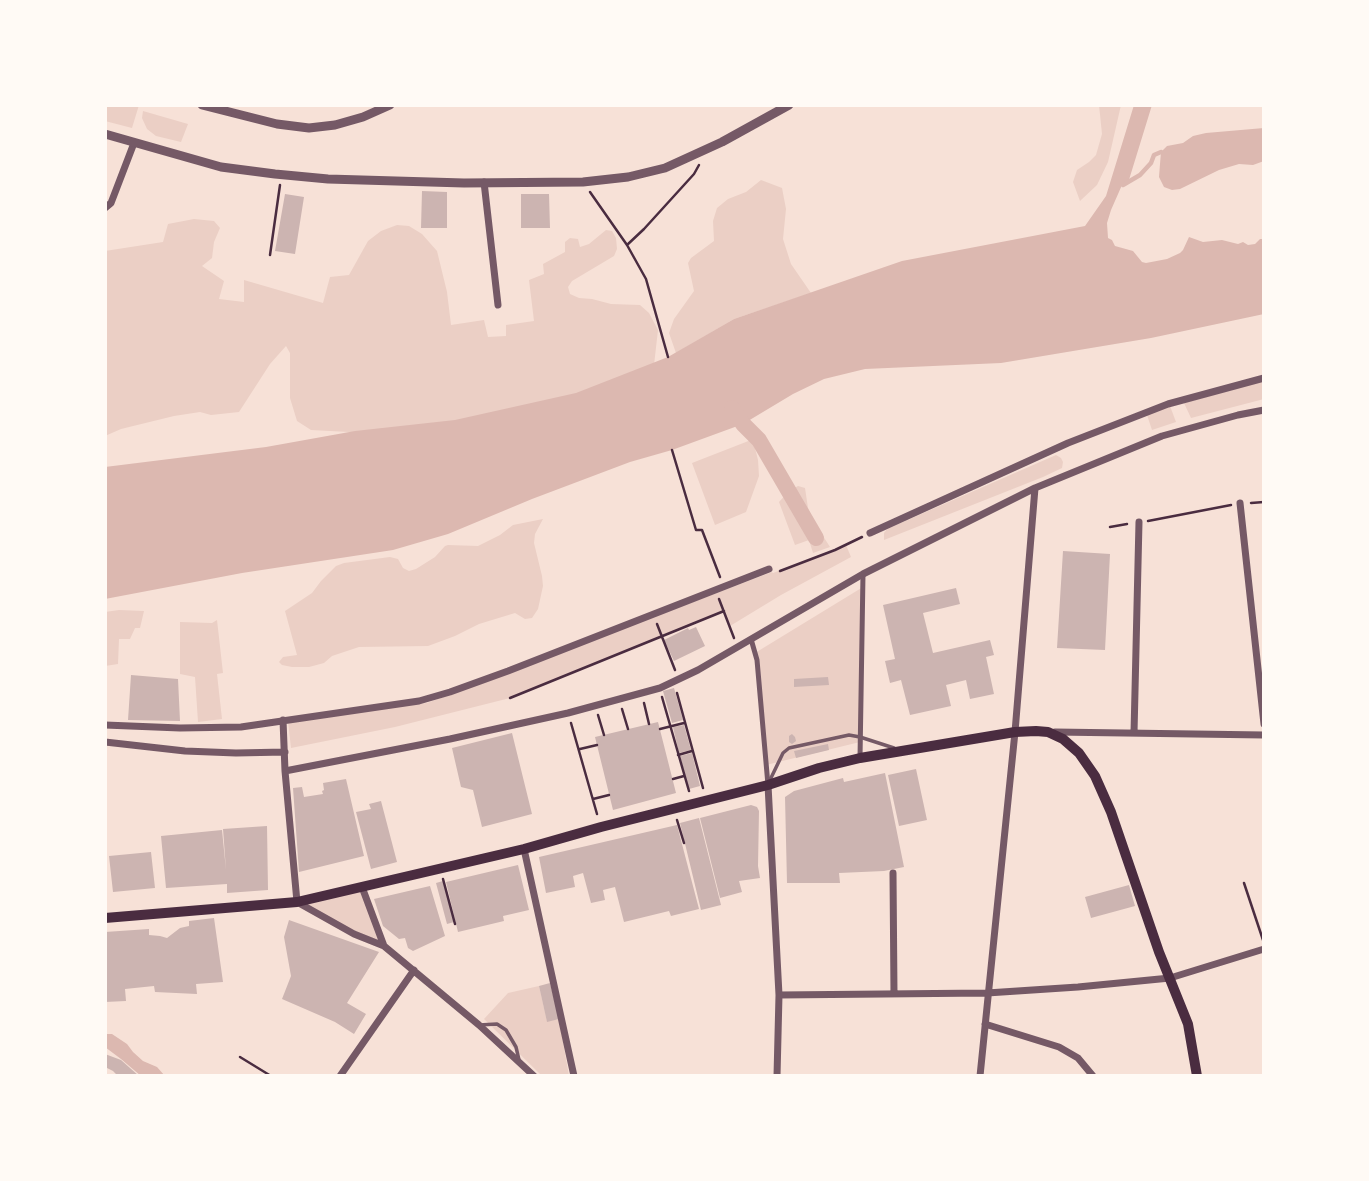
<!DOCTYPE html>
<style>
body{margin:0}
#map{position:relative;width:1369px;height:1181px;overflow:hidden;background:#f7e1d7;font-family:Bitter,serif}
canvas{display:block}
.frame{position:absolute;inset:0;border:107px solid #fffaf5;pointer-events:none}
</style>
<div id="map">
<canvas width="1369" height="1181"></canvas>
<div class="frame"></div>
</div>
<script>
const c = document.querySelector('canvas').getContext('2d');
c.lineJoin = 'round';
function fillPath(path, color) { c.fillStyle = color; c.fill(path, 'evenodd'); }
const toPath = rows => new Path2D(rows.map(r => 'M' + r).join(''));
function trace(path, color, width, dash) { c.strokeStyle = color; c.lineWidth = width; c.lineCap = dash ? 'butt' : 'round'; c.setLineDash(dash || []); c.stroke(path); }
const green = toPath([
 [105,105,139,105,132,128,105,121],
 [1099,105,1121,105,1108,162,1097,185,1080,201,1073,182,1077,170,1089,162,1096,155,1102,134],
 [143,111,188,124,181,142,156,136,147,129,142,118],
 [761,180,782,188,786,209,783,239,791,264,811,293,734,319,676,353,669,333,674,319,694,291,688,263,691,258,714,241,713,221,717,208,728,199,746,192],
 [194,219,214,221,220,228,214,242,212,258,202,266,224,281,219,299,244,302,244,280,323,303,330,277,349,275,368,241,381,231,397,225,409,226,422,234,437,251,447,292,451,325,484,320,488,337,506,336,506,325,534,321,529,280,544,274,543,264,565,252,565,242,570,238,578,239,580,247,589,244,606,230,612,231,616,238,617,249,614,256,572,281,568,287,570,294,579,298,592,299,611,304,640,305,649,313,658,330,654,365,590,392,406,435,311,430,297,421,290,398,290,353,286,346,270,364,239,412,211,415,200,412,174,416,121,429,105,436,105,251,163,242,168,224],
 [1264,381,1264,399,1191,418,1184,403],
 [1170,406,1176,422,1152,430,1147,415],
 [751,440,754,444,758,460,759,476,746,512,715,525,692,463],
 [1056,455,1061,458,1063,462,1062,468,1043,477,884,540,884,533,887,529],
 [798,486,805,488,808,508,814,522,830,547,813,553,809,540,795,545,779,502,789,491],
 [543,519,535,534,534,543,542,576,543,586,538,609,532,618,525,619,515,613,479,624,455,636,428,646,359,647,332,656,324,663,309,667,292,667,282,665,279,662,283,657,297,655,285,611,312,593,321,581,336,566,344,563,390,557,398,559,403,568,409,571,416,569,435,557,445,546,448,545,478,546,500,535,513,525],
 [846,545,851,557,781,595,730,626,724,611,510,698,395,727,291,748,288,721,427,703,772,572,773,573],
 [863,587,860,742,766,765,755,653],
 [119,610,144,611,140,628,135,628,130,639,119,639,118,664,105,666,105,612],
 [217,620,223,673,217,674,222,719,198,722,195,677,180,674,180,622,212,623],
 [362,887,384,946,297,902],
 [539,986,547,1021,559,1019,569,1076,542,1076,484,1019,508,993]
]);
const water = toPath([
 [1134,105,1152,105,1128,183,1122,185,1111,210,1107,223,1108,238,1112,240,1115,246,1133,251,1142,262,1146,263,1167,259,1180,253,1183,250,1189,237,1203,242,1222,240,1238,244,1243,242,1248,245,1255,244,1260,239,1264,239,1264,314,1151,338,1001,363,865,369,824,379,793,394,743,424,672,450,630,462,532,499,448,534,393,550,242,573,105,599,105,467,266,447,355,431,455,420,576,393,668,357,734,319,902,261,1085,226,1106,196],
 [1264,128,1264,161,1253,165,1239,164,1219,170,1180,189,1172,190,1164,187,1159,177,1160,164,1161,152,1167,146,1183,143,1193,136,1206,133],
 [105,1034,112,1034,127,1044,133,1052,143,1061,157,1067,165,1076,141,1076,121,1059,105,1047]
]);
const stream = toPath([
 [1123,185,1140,175,1151,163,1154,155,1161,152]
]);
const canal = toPath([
 [732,408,743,424,759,440,816,538]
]);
const building = toPath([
 [422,191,447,192,447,228,421,228],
 [285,194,304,197,295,254,275,251],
 [521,194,549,194,550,228,521,228],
 [1063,551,1110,554,1105,650,1057,648],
 [956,588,960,604,923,613,933,653,990,640,994,655,986,657,994,694,970,699,966,680,946,685,951,706,910,715,901,680,890,683,885,661,895,659,883,605],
 [696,627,705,646,674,661,664,640,688,628,689,630],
 [131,675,178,679,180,721,128,720],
 [828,677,829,685,794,687,794,679],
 [674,688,683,720,672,723,663,691],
 [658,722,676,793,613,810,595,737],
 [684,725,691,750,679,753,673,727],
 [512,733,532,814,482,827,473,790,461,787,452,748],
 [792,734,795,737,796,741,792,744,789,742,789,736],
 [828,744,829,750,796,758,794,751],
 [692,753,700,786,689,789,680,756],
 [916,769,927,820,899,826,888,775],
 [885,773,904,867,884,871,839,873,840,883,787,883,785,797,794,791,843,778,844,782],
 [346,779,364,856,299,872,293,788,302,787,304,797,323,794,322,791,324,790,323,783],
 [381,801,397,862,371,869,356,812,371,809,369,804],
 [751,805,757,807,759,811,758,866,760,878,739,881,742,892,720,898,700,818],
 [699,818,721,905,701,910,680,823],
 [677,825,699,909,671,916,669,911,624,922,615,887,603,890,605,900,591,903,583,873,573,876,575,887,546,893,539,857],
 [267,826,268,890,227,893,227,884,166,888,161,836,222,830,226,870,223,829],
 [151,852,155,888,113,892,109,856],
 [518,865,529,910,503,916,504,921,458,932,446,882],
 [443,881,454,922,447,924,436,883],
 [1129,885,1135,906,1091,918,1085,897],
 [430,886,445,936,413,951,408,948,405,938,399,939,383,926,374,899],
 [214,918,223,982,196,984,197,994,155,992,154,986,125,989,126,1001,105,1002,105,932,149,929,149,935,160,936,167,938,180,928,189,926,189,921],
 [289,920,379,952,347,1003,366,1014,354,1034,335,1022,282,999,291,976,284,937],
 [550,983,559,1019,547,1022,539,986],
 [105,1054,121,1060,139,1076,118,1076,113,1071,105,1067]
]);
const path = toPath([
 [590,192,627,245,646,279,668,357],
 [627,245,644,229,694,174,699,165],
 [270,255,280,185],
 [672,450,696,530,702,530,720,577],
 [1251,503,1264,502],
 [1148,521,1231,505],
 [1110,527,1127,524],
 [780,571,835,550,862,537],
 [719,599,734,638],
 [657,624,675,670],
 [677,693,703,788],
 [662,697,689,791],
 [510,698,724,611],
 [644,703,649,724],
 [622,709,628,729],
 [598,715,604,735],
 [571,723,597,814],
 [660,729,684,723],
 [580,749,597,745],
 [678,755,692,751],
 [673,779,684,776],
 [593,799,609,795],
 [677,820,684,843],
 [443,879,455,924],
 [1244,883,1263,940],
 [240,1057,271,1076]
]);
const service = toPath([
 [770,780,783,753,789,748,849,735,860,737,894,748],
 [479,1025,497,1024,506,1030,516,1047,519,1060]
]);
const pedestrian = toPath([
 [751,639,757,660,768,785],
 [860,758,863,574]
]);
const minor = toPath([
 [484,182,498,305],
 [105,208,111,203,134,143],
 [1240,503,1264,724],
 [870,533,1068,443,1168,404,1264,378],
 [283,720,285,771,297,902,354,934,384,946,479,1025,534,1076],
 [105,725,180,728,241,727,419,701,450,692,508,671,769,569],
 [1055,732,1264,735],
 [1134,733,1139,522],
 [105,742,185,751,236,753,285,752],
 [285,771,450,739,568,713,660,688,698,670,863,574,1035,488,1162,436,1238,415,1264,410],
 [768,785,779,995,777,1076],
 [524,849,574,1076],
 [893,873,894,994],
 [362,887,384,946],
 [779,995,987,993,1078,987,1170,978,1264,949],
 [985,1024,1059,1047,1078,1058,1093,1076],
 [340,1076,414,970],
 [980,1076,1015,732,1035,488]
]);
const tertiary = toPath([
 [202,105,277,124,309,128,335,125,363,117,390,105],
 [105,134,221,167,275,174,328,179,464,183,583,182,628,177,665,168,722,142,789,105]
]);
const primary = toPath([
 [105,918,297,902,524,849,601,827,768,785,819,768,860,758,1015,732,1036,731,1048,732,1063,739,1079,753,1095,776,1111,812,1159,952,1188,1024,1197,1076]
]);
fillPath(green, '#ebcfc5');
fillPath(water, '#dcb8b0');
trace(stream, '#dcb8b0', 4.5);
trace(canal, '#dcb8b0', 16);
fillPath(building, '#ccb4b1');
trace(path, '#4a2c40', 2.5);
trace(service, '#755966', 3.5);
trace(pedestrian, '#755966', 5);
trace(minor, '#755966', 7);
trace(tertiary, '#755966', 9);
trace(primary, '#4a2c40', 10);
</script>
